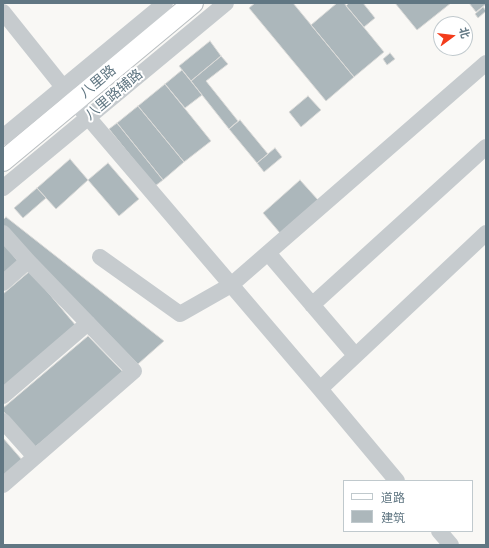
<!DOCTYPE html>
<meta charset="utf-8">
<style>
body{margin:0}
#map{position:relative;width:489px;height:548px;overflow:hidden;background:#f9f8f5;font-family:Rubik,"Noto Sans SC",sans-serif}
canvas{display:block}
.frame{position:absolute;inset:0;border:4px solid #617783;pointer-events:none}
.legend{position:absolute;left:343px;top:480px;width:130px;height:52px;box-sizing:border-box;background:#fff;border:1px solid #c0c9cd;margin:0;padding:5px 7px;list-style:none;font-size:12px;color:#617783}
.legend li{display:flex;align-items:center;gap:8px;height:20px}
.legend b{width:20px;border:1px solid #c0c9cd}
.north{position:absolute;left:433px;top:16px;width:40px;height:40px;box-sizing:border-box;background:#fff;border:1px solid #c0c9cd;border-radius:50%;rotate:75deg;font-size:11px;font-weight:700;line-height:16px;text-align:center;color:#617783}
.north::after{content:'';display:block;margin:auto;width:14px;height:18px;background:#f33c1b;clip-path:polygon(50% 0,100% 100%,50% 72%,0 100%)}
</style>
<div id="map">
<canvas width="489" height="548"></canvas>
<div class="frame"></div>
<ul class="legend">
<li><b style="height:5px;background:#fff"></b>道路</li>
<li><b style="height:11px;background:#acb7bb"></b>建筑</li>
</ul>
<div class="north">北</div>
</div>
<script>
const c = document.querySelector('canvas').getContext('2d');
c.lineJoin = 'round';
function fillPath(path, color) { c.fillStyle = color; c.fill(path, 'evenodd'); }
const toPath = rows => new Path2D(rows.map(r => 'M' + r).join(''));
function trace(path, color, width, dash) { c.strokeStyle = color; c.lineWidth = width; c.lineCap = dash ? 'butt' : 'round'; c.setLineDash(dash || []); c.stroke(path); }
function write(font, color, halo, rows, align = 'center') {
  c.font = font + ' Rubik,"Noto Sans SC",sans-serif'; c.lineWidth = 4; c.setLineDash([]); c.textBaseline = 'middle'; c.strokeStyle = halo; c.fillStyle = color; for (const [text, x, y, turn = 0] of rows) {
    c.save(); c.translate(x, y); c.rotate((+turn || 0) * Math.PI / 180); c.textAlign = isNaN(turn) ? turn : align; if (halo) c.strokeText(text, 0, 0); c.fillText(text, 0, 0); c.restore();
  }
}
const building = toPath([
 [255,3,293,3,354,77,326,101,249,8,255,3],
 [337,3,344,3,384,52,354,77,311,25,337,3],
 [349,3,363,3,375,18,364,27,346,6,349,3],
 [395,3,451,3,417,30,395,3],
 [469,3,486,3,486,4,476,12,469,3],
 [483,7,486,11,478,18,475,14,483,7],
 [210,41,221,56,191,81,179,66,210,41],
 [390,53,395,59,387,65,383,59,390,53],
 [221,56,228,64,206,81,238,121,229,129,191,81,221,56],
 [182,70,202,95,185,108,165,84,182,70],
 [165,84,211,141,184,162,138,106,165,84],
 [308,96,321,110,301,127,289,112,308,96],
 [138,106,184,162,163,180,117,123,138,106],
 [240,120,268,154,257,163,229,129,240,120],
 [117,123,163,180,155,186,109,129,117,123],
 [275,148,282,157,264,172,257,163,275,148],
 [70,159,88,180,56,209,37,188,70,159],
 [108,163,139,199,119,216,88,180,108,163],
 [300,180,318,200,280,233,263,213,300,180],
 [37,188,46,198,23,218,14,208,37,188],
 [6,217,164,341,138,364,3,228,3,220,6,217],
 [3,242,20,264,3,277,3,242],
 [30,271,77,327,3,390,3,294,30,271],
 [88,336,124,373,34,448,3,411,3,408,88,336],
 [3,438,23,461,3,477,3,438]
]);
const minor = toPath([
 [3,12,75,102,320,389,397,481],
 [3,137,165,3],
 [3,188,226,3],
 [3,233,28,261,134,371,3,485],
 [268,253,355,355],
 [100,257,180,314,231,285,486,63],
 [3,283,28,261],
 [312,305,486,147],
 [320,389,486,233],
 [3,396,88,323],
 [3,421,35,457],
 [439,531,451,545]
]);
const major = toPath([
 [3,161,193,3]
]);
const streetNames = [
 ["八里路",98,82,-40],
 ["八里路辅路",114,95,-40]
];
fillPath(building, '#acb7bb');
trace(building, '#dadad8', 1);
trace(major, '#b9bec1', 22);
trace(minor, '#c6cbce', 16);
trace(major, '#fff', 20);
write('14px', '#617783', '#fff', streetNames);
</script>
